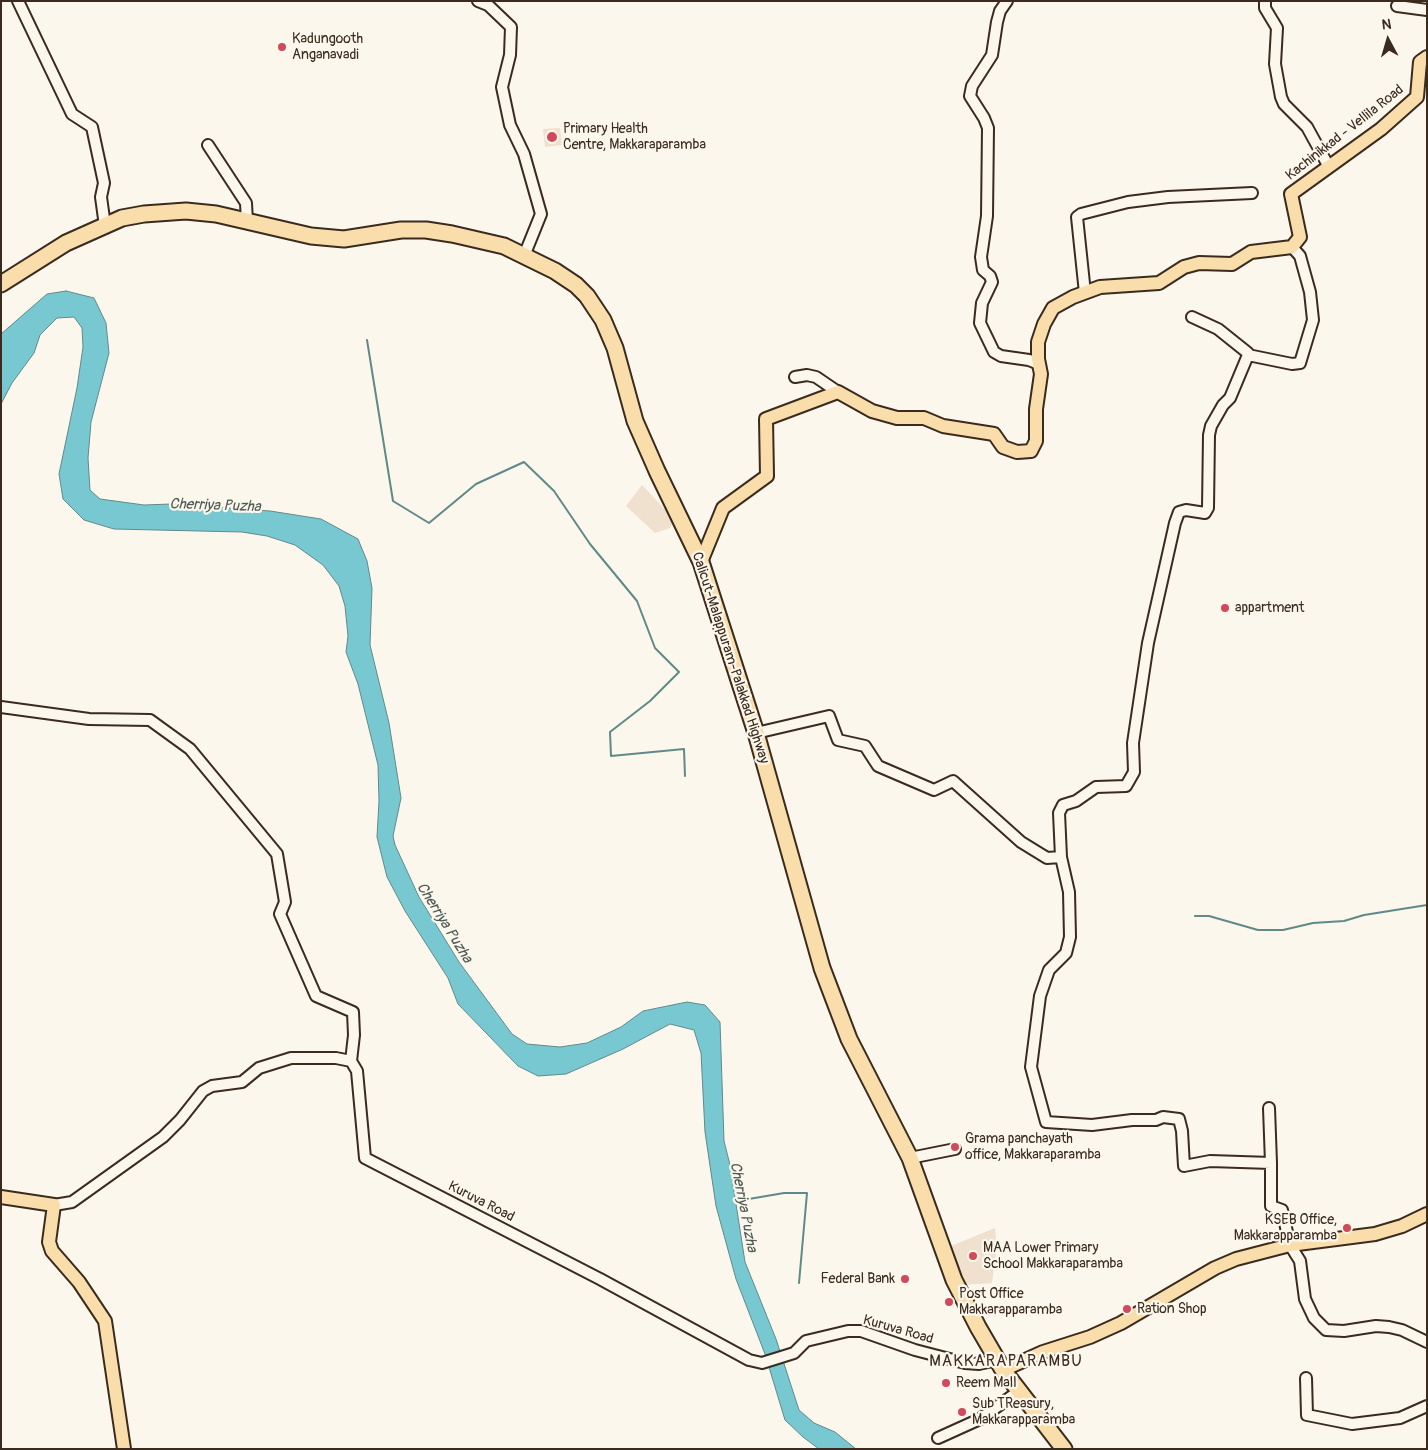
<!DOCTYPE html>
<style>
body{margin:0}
#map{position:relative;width:1428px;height:1450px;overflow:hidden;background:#fbf7ec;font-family:Pangolin,sans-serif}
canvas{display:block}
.frame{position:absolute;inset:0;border:2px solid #3b2a1e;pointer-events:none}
.north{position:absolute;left:1363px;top:15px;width:50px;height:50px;-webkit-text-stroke:4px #fbf7ec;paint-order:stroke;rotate:354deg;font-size:14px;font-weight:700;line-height:20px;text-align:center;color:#3b2a1e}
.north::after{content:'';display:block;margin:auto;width:18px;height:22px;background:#3b2a1e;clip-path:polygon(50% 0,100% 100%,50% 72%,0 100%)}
</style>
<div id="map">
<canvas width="1428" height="1450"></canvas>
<div class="frame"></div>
<div class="north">N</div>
</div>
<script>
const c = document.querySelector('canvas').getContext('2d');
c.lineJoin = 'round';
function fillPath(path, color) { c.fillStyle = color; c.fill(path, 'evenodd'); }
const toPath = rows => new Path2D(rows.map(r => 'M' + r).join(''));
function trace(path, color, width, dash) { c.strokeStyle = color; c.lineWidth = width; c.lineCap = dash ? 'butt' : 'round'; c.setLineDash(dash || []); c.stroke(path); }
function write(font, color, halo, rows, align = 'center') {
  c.font = font + ' Pangolin,sans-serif'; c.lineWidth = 4.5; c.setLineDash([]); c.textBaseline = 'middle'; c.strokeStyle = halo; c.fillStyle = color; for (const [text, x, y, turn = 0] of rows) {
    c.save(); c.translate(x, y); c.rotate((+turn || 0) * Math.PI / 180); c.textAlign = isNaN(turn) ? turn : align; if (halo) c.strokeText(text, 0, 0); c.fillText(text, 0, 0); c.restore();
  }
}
const built = toPath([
 [560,128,562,145,545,147,543,129],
 [642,485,675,520,670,528,655,533,626,506],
 [995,1228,997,1247,992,1283,963,1285,949,1250,951,1246]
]);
const water = toPath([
 [66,291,94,298,106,323,109,353,91,422,88,458,90,490,100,499,144,505,171,504,270,511,321,519,358,539,367,561,372,588,370,645,389,723,401,798,393,836,395,845,419,897,459,962,512,1034,527,1044,560,1047,587,1043,621,1027,643,1011,687,1002,705,1005,720,1022,724,1141,730,1165,745,1262,776,1339,799,1410,814,1423,835,1432,856,1449,819,1449,803,1437,785,1420,765,1354,736,1279,716,1206,705,1132,701,1053,694,1030,670,1024,623,1049,566,1074,538,1076,518,1066,458,1004,448,978,405,911,387,877,377,837,379,801,378,765,358,684,346,652,348,636,345,606,339,586,323,565,295,545,267,536,242,532,114,529,84,520,63,499,59,474,77,388,83,347,82,328,74,317,57,318,40,335,34,353,12,383,1,404,1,334,47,294,66,291]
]);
const stream = toPath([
 [367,340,393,501,429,523,476,484,524,462,554,491,590,544,637,601,655,648,679,672,650,701,610,732,611,756,684,749,685,776],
 [1195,916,1209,916,1258,930,1283,930,1313,923,1344,921,1364,915,1427,905],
 [743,1200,784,1193,807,1193,799,1283]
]);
const minor = toPath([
 [18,1,72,114,92,127,104,183,101,197,105,226],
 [478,1,488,5,511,27,510,55,502,87,510,125,524,154,541,214,524,256],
 [1007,1,1000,11,997,22,992,55,972,86,970,96,984,118,988,128,987,216,981,257,983,270,990,276,992,282,982,303,980,323,994,352,1001,356,1029,360,1039,364],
 [1265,1,1265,8,1277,28,1275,64,1281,97,1284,104,1307,127,1329,167],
 [1397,6,1427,10],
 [208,145,246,203,247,222],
 [1085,293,1077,217,1081,214,1128,202,1168,197,1252,193],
 [1192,317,1218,329,1248,353,1248,355],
 [795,377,807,375,816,377,838,392],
 [1,707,89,719,150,720,190,749,277,854,285,902,280,914,316,996,353,1012,354,1035,351,1061],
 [756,733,829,716,838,740,865,746,878,766,934,790,953,781,1021,842,1047,858,1061,857,1069,892,1070,937,1066,953,1049,970,1040,996,1031,1067,1046,1122,1092,1125,1132,1120,1156,1120,1163,1117,1179,1119,1182,1131,1184,1166,1210,1161,1271,1163,1271,1206,1282,1210,1290,1245,1300,1261,1305,1299,1314,1318,1326,1330,1344,1331,1376,1326,1389,1327,1402,1330,1427,1342],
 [1061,857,1059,813,1063,805,1076,801,1096,787,1126,786,1134,772,1133,743,1148,643,1175,523,1179,512,1186,510,1205,513,1208,508,1209,435,1211,426,1223,405,1230,398,1248,355,1292,364,1300,363,1313,320,1310,292,1300,256,1292,247],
 [1269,1108,1271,1163],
 [910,1158,955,1149],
 [54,1205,72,1202,163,1137,180,1120,203,1091,212,1086,242,1082,259,1068,291,1058,336,1058,351,1061,357,1071,365,1158,600,1279,749,1360,762,1363,794,1353,806,1341,848,1331,861,1331,915,1350,965,1363,979,1364,997,1360],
 [1306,1378,1307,1415,1352,1424,1400,1418,1427,1406],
 [938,1438,980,1419,1019,1391]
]);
const major = toPath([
 [701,562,723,508,767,476,766,419,838,392,872,411,897,418,924,418,943,426,994,434,1003,447,1017,452,1031,451,1036,441,1036,409,1041,374,1038,359,1038,342,1044,324,1053,308,1073,297,1100,287,1159,283,1184,267,1199,263,1232,264,1251,252,1292,247,1300,237,1291,194,1381,129,1417,97,1420,62,1427,57],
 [1,1197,54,1205,49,1242,52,1251,79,1282,105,1321,124,1449],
 [1003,1370,1043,1352,1090,1337,1121,1323,1215,1268,1236,1259,1290,1245,1375,1234,1402,1226,1427,1214]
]);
const highway = toPath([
 [1,284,66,243,122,218,144,214,186,211,216,214,311,236,344,239,401,230,426,230,452,234,504,246,555,271,576,285,587,296,603,320,615,348,635,421,657,471,701,562,756,733,822,968,849,1039,910,1158,954,1280,978,1327,1003,1370,1064,1449]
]);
const markers = [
 [282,47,5,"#d1495b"],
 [552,137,6,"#d1495b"],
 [1225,608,5,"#d1495b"],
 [955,1147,5,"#d1495b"],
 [1347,1228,5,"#d1495b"],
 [973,1256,5,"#d1495b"],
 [905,1279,5,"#d1495b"],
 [949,1302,5,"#d1495b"],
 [1127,1309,5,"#d1495b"],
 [946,1383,5,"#d1495b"],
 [962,1412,5,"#d1495b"]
];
const poiNames = [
 ["Kadungooth",292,39],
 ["Anganavadi",292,55],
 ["Primary Health",563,129],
 ["Centre, Makkaraparamba",563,145],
 ["appartment",1235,608],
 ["Grama panchayath",965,1139],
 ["office, Makkaraparamba",965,1155],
 ["KSEB Office,",1337,1220,"right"],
 ["Makkarapparamba",1337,1236,"right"],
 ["MAA Lower Primary",983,1248],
 ["School Makkaraparamba",983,1264],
 ["Federal Bank",895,1279,"right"],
 ["Post Office",959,1294],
 ["Makkarapparamba",959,1310],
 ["Ration Shop",1137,1309],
 ["Reem Mall",956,1383],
 ["Sub TReasury,",972,1404],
 ["Makkarapparamba",972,1420]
];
const streetNames = [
 ["Kachinikkad - Vellila Road",1345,133,-38],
 ["Calicut-Malappuram-Palakkad Highway",730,658,72],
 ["Kuruva Road",481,1202,27],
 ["Kuruva Road",898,1330,16]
];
const waterNames = [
 ["Cherriya Puzha",215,506,2],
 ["Cherriya Puzha",444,923,58],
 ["Cherriya Puzha",743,1207,79]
];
const quarterNames = [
 ["MAKKARAPARAMBU",1006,1362]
];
fillPath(built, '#efe1cd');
fillPath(water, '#78c8d2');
trace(water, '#60898a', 1);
trace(stream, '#60898a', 2);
trace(minor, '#3b2a1e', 14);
trace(major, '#3b2a1e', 16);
trace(highway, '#3b2a1e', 19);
trace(minor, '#fbf7ec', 10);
trace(major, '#f9deab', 12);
trace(highway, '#f9deab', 15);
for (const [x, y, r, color] of markers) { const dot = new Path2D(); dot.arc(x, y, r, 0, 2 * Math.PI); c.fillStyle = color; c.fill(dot); trace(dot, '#fbf7ec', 2); }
write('14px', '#3b2a1e', '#fbf7ec', poiNames, 'left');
write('14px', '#3b2a1e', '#fbf7ec', streetNames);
write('italic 15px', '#4d5954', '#fbf7ec', waterNames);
c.letterSpacing = '1px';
write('16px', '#3b2a1e', '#fbf7ec', quarterNames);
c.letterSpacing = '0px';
</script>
